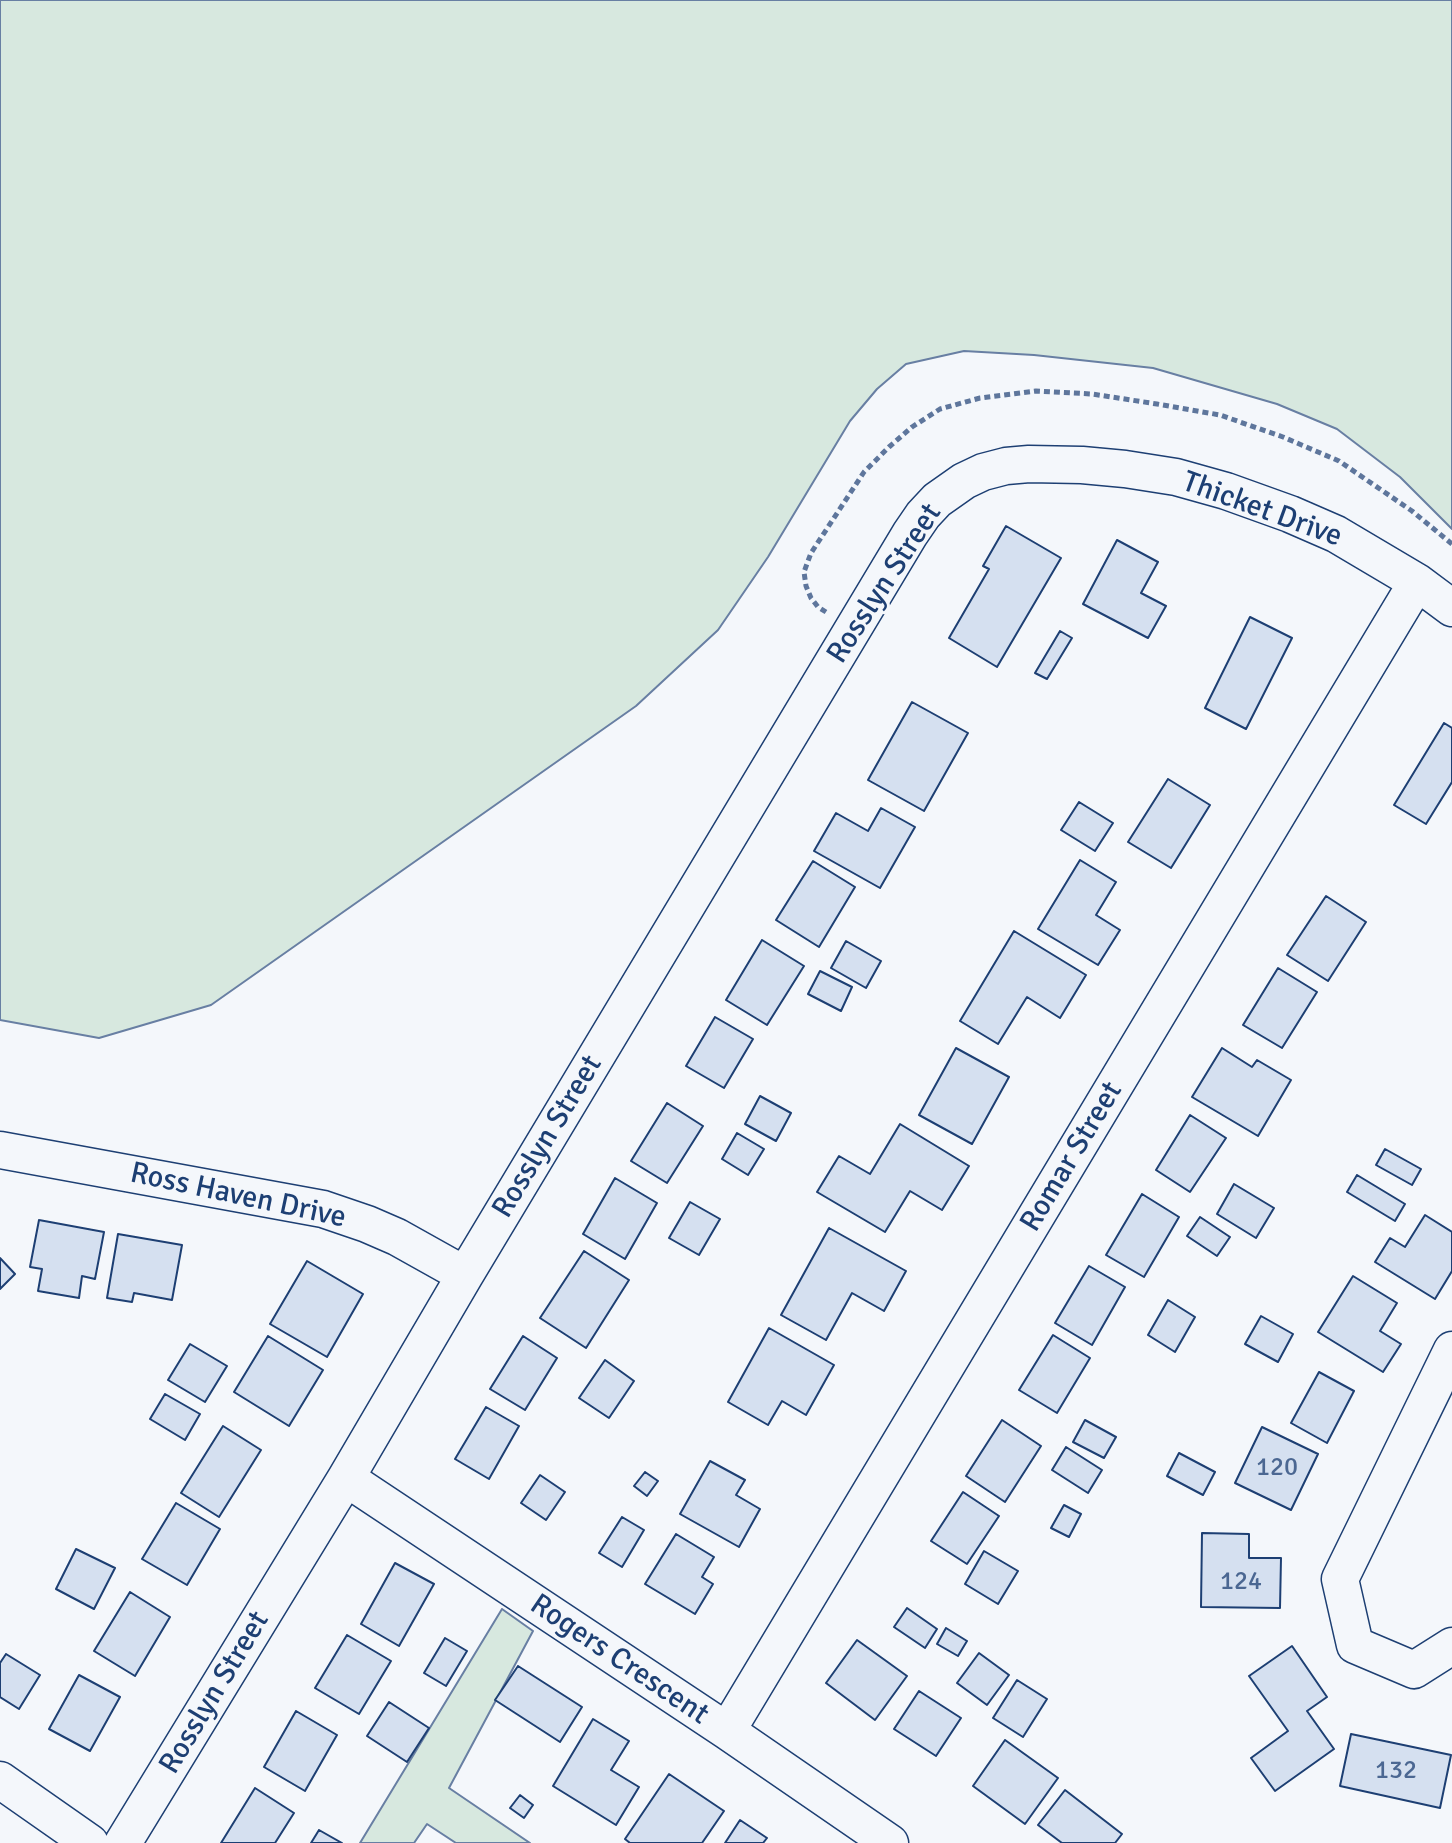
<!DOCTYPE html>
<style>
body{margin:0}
canvas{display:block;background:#f4f7fb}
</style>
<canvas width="1452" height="1843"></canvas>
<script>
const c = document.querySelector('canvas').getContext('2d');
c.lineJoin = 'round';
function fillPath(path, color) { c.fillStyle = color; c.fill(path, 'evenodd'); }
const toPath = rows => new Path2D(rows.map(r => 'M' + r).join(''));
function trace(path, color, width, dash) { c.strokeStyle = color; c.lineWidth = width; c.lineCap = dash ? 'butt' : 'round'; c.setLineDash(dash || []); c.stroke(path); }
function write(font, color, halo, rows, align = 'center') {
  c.font = font + ' Signika,sans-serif'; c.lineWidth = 6; c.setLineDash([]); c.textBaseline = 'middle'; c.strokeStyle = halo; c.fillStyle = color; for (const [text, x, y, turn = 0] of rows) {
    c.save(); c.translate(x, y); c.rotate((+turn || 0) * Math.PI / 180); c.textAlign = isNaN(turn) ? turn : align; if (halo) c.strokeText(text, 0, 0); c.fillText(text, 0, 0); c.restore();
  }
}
const green = toPath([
 [0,0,1452,0,1452,529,1400,477,1337,429,1277,404,1153,368,1034,355,964,351,906,364,877,389,850,421,768,557,718,630,636,706,211,1005,99,1038,0,1020,0,0],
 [502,1609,533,1631,449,1788,530,1843,456,1843,427,1824,414,1843,360,1843,502,1609]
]);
const building = toPath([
 [1006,526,1061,558,997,667,949,638,989,569,983,566,1006,526],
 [1117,540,1158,562,1141,593,1166,606,1148,638,1083,604,1117,540],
 [1250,617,1292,638,1246,729,1205,708,1250,617],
 [1060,631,1072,638,1047,679,1035,673,1060,631],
 [912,702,968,733,924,811,868,780,912,702],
 [1444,723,1452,728,1452,782,1426,824,1394,805,1444,723],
 [1168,779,1210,805,1171,868,1128,842,1168,779],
 [1079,802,1113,823,1095,851,1061,830,1079,802],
 [881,808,915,827,880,888,814,851,836,813,868,831,881,808],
 [1080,860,1116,882,1096,915,1120,930,1098,965,1038,929,1080,860],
 [813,861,855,887,819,947,776,920,813,861],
 [1326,896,1366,922,1328,981,1287,955,1326,896],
 [1014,931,1086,975,1060,1018,1027,997,998,1044,960,1021,1014,931],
 [762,940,804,966,767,1025,726,1000,762,940],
 [846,941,881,961,866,988,831,968,846,941],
 [1278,968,1317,992,1282,1048,1243,1025,1278,968],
 [820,971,852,987,841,1011,808,994,820,971],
 [715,1017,753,1039,724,1088,686,1066,715,1017],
 [956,1048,1009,1077,972,1144,919,1115,956,1048],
 [1222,1048,1252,1067,1257,1060,1291,1080,1258,1136,1192,1097,1222,1048],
 [760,1096,791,1113,776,1141,745,1124,760,1096],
 [667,1103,703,1126,667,1183,631,1161,667,1103],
 [1190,1115,1226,1138,1190,1192,1156,1170,1190,1115],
 [900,1124,969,1166,942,1210,910,1191,885,1232,817,1192,839,1156,870,1174,900,1124],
 [737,1133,764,1149,748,1175,722,1159,737,1133],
 [1385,1149,1421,1169,1412,1185,1376,1165,1385,1149],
 [1357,1175,1405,1204,1395,1221,1347,1192,1357,1175],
 [615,1178,657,1203,625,1259,583,1234,615,1178],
 [1234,1184,1274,1208,1256,1238,1217,1214,1234,1184],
 [1142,1194,1179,1217,1144,1277,1106,1255,1142,1194],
 [690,1202,720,1219,699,1255,669,1238,690,1202],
 [1425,1215,1452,1232,1452,1271,1435,1299,1375,1262,1390,1238,1405,1247,1425,1215],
 [1200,1217,1230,1237,1217,1256,1187,1236,1200,1217],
 [39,1220,104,1232,95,1279,82,1276,79,1298,38,1291,42,1269,30,1267,39,1220],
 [829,1228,906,1271,884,1311,852,1293,826,1340,781,1315,829,1228],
 [118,1234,182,1245,172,1300,134,1293,132,1302,107,1298,118,1234],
 [584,1251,629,1280,586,1348,540,1318,584,1251],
 [0,1258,15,1274,0,1289,0,1258],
 [307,1261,363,1294,327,1357,270,1324,307,1261],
 [1089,1266,1125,1287,1092,1345,1055,1323,1089,1266],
 [1353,1276,1397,1303,1380,1331,1401,1344,1383,1372,1318,1332,1353,1276],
 [1168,1300,1195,1317,1175,1352,1148,1335,1168,1300],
 [1261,1316,1293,1334,1278,1362,1245,1344,1261,1316],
 [769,1328,834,1365,806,1415,782,1401,768,1425,728,1402,769,1328],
 [1053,1335,1090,1358,1057,1413,1019,1390,1053,1335],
 [268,1336,323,1370,289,1426,234,1392,268,1336],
 [523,1336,557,1358,525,1410,490,1389,523,1336],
 [190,1344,227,1366,205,1402,168,1380,190,1344],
 [605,1360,634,1381,609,1418,579,1398,605,1360],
 [1319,1372,1354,1391,1327,1443,1291,1423,1319,1372],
 [165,1394,200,1414,185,1440,150,1419,165,1394],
 [486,1407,519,1426,489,1479,455,1459,486,1407],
 [1002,1420,1041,1446,1005,1502,966,1476,1002,1420],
 [1085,1420,1116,1437,1104,1458,1073,1442,1085,1420],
 [223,1426,261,1450,219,1517,181,1493,223,1426],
 [1262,1427,1318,1454,1291,1510,1235,1483,1262,1427],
 [1066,1447,1102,1470,1088,1493,1052,1470,1066,1447],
 [1179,1453,1215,1472,1203,1495,1167,1476,1179,1453],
 [710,1461,745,1480,736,1495,760,1509,739,1547,680,1514,710,1461],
 [645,1472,658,1481,647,1496,634,1486,645,1472],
 [540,1475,565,1492,546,1520,521,1503,540,1475],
 [963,1492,999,1516,967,1564,931,1541,963,1492],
 [176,1503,220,1529,187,1585,142,1559,176,1503],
 [1064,1505,1081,1514,1069,1537,1051,1528,1064,1505],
 [622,1517,644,1530,622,1567,599,1553,622,1517],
 [1202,1533,1249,1534,1249,1558,1281,1558,1280,1608,1201,1607,1202,1533],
 [676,1534,714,1557,702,1577,713,1584,695,1614,645,1584,676,1534],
 [76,1549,115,1568,94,1609,56,1589,76,1549],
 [984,1551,1018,1571,998,1604,965,1584,984,1551],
 [395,1563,434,1584,399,1646,361,1624,395,1563],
 [130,1592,170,1617,135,1676,94,1651,130,1592],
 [907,1608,937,1629,925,1648,894,1627,907,1608],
 [946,1628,967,1641,958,1656,937,1644,946,1628],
 [347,1635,391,1661,359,1714,315,1688,347,1635],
 [445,1638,467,1651,446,1686,424,1673,445,1638],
 [857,1640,907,1676,875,1720,826,1683,857,1640],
 [1292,1646,1327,1697,1307,1711,1334,1749,1275,1791,1251,1758,1288,1731,1249,1676,1292,1646],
 [979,1653,1009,1675,987,1705,957,1683,979,1653],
 [6,1654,40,1675,19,1709,0,1697,0,1663,6,1654],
 [518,1666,582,1707,560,1742,495,1700,518,1666],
 [79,1675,120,1697,90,1751,49,1729,79,1675],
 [1017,1680,1047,1699,1023,1737,993,1718,1017,1680],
 [919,1691,961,1718,936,1756,894,1729,919,1691],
 [389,1702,429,1728,407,1762,367,1736,389,1702],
 [296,1711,337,1735,305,1791,264,1767,296,1711],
 [593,1719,629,1741,611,1770,639,1787,616,1825,553,1786,593,1719],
 [1351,1734,1451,1755,1440,1808,1340,1786,1351,1734],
 [1005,1740,1058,1778,1025,1824,973,1786,1005,1740],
 [669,1774,724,1811,702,1843,630,1843,625,1839,669,1774],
 [255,1788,294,1813,275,1843,221,1843,255,1788],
 [1065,1790,1122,1834,1115,1843,1062,1843,1038,1825,1065,1790],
 [520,1795,533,1805,524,1818,510,1808,520,1795],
 [740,1820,767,1838,763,1843,725,1843,740,1820],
 [319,1830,342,1843,311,1843,319,1830]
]);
const path = toPath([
 [826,612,818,607,811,598,806,586,804,572,811,553,864,472,889,447,912,427,940,409,980,398,1036,391,1092,394,1157,404,1220,415,1283,437,1339,461,1412,511,1452,544]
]);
const minor = toPath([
 [0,1150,323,1209,367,1224,397,1237,465,1275],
 [1452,1350,1340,1579,1355,1645,1414,1670,1452,1646],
 [346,1478,727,1731,890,1843],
 [727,1731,1417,582],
 [0,1780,90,1843],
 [123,1843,346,1478,465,1275,910,534,923,515,937,500,964,481,983,472,1006,466,1029,464,1082,465,1125,469,1176,477,1226,491,1290,514,1336,534,1417,582,1452,608]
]);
const numberNames = [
 ["120",1277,1468],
 ["124",1241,1582],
 ["132",1396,1771]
];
const streetNames = [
 ["Thicket Drive",1262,510,20],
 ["Rosslyn Street",885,584,-57],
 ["Rosslyn Street",548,1137,-59],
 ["Romar Street",1072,1157,-59],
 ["Ross Haven Drive",238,1196,12],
 ["Rogers Crescent",619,1660,34],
 ["Rosslyn Street",215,1693,-59]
];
fillPath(green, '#d7e8df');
trace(green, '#687fa3', 2);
fillPath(building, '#d5e0f0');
trace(building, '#1d3f73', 2);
trace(minor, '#1d3f73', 39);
trace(path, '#5e769c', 5, [6, 4]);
trace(minor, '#f4f7fb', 36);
write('26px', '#4b6792', null, numberNames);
write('30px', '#1d3f73', '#f4f7fb', streetNames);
</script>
